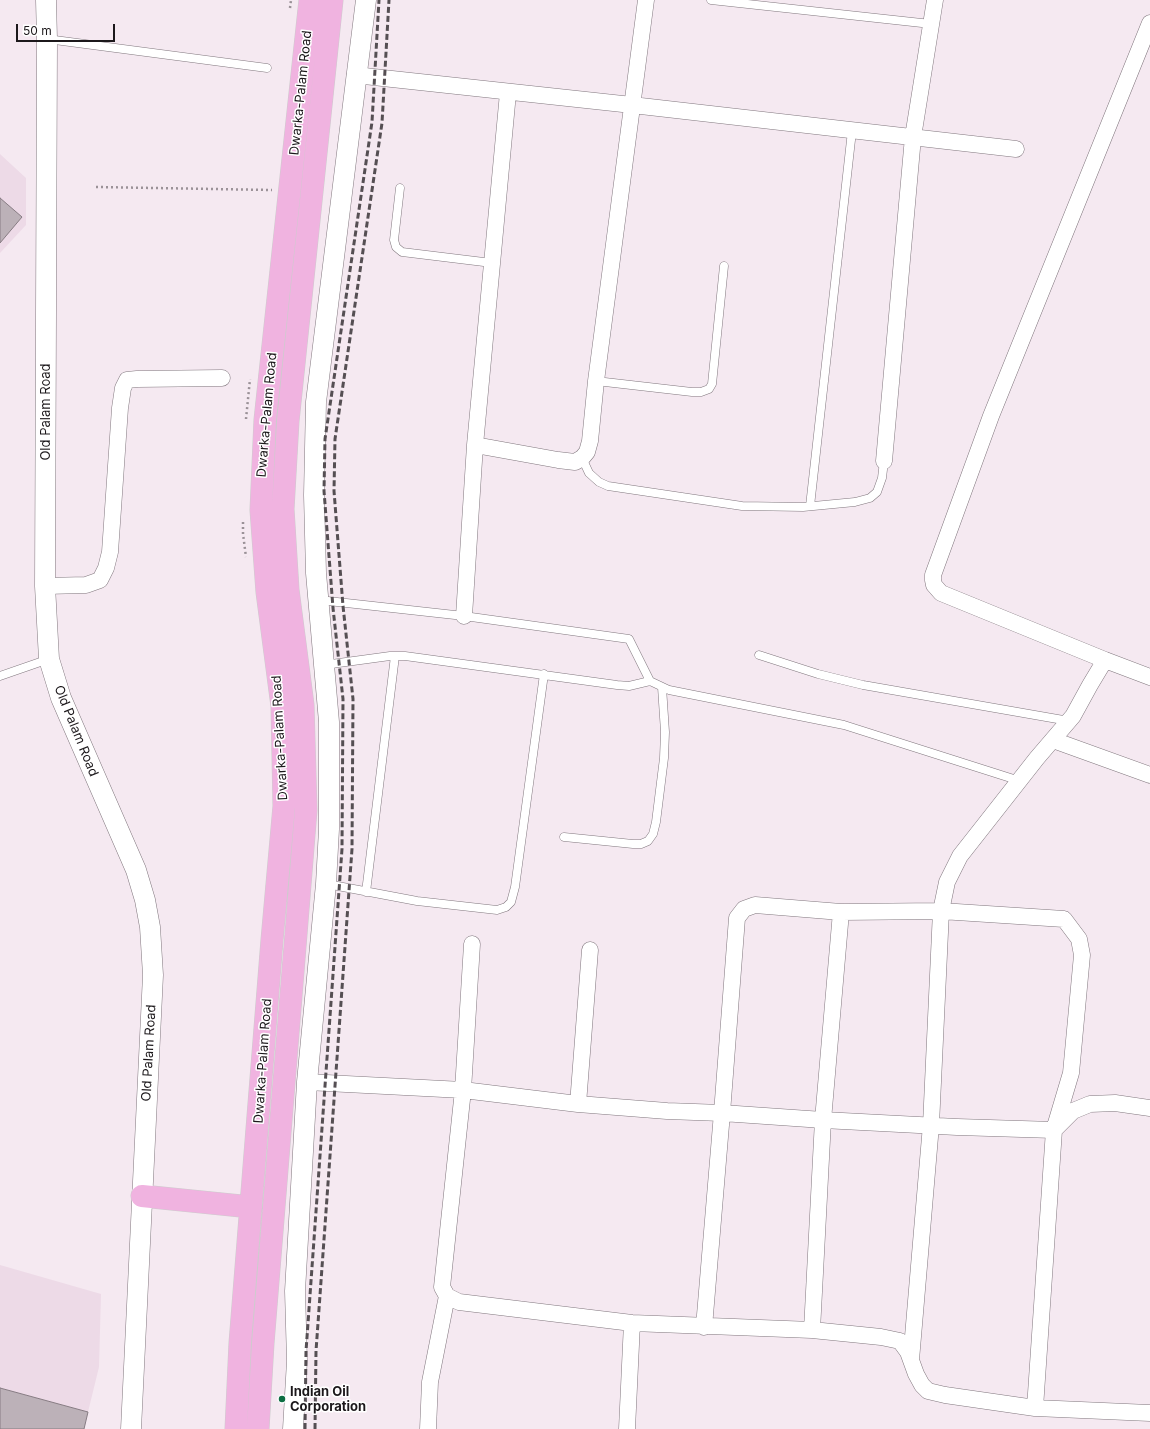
<!DOCTYPE html>
<style>
body{margin:0}
#map{position:relative;width:1150px;height:1429px;overflow:hidden;background:#f5e9f1;font-family:Inter,sans-serif}
canvas{display:block}
.scale{position:absolute;left:16px;top:24px;width:99px;height:18px;box-sizing:border-box;border:2px solid #1c181b;border-top:0;padding-left:5px;font-size:12px;line-height:14px;white-space:nowrap;color:#1c181b;-webkit-text-stroke:3px #fff;paint-order:stroke}
</style>
<div id="map">
<canvas width="1150" height="1429"></canvas>
<div class="scale">50 m</div>
</div>
<script>
const c = document.querySelector('canvas').getContext('2d');
c.lineJoin = 'round';
function fillPath(path, color) { c.fillStyle = color; c.fill(path, 'evenodd'); }
const toPath = rows => new Path2D(rows.map(r => 'M' + r).join(''));
function trace(path, color, width, dash) { c.strokeStyle = color; c.lineWidth = width; c.lineCap = dash ? 'butt' : 'round'; c.setLineDash(dash || []); c.stroke(path); }
function write(font, color, halo, rows, align = 'center') {
  c.font = font + ' Inter,sans-serif'; c.lineWidth = 3; c.setLineDash([]); c.textBaseline = 'middle'; c.strokeStyle = halo; c.fillStyle = color; for (const [text, x, y, turn = 0] of rows) {
    c.save(); c.translate(x, y); c.rotate((+turn || 0) * Math.PI / 180); c.textAlign = isNaN(turn) ? turn : align; if (halo) c.strokeText(text, 0, 0); c.fillText(text, 0, 0); c.restore();
  }
}
const built = toPath([
 [0,154,26,178,26,225,0,253],
 [0,1265,101,1294,99,1367,88,1412,0,1388]
]);
const building = toPath([
 [0,198,22,217,0,243,0,198],
 [0,1388,88,1412,84,1429,0,1429,0,1388]
]);
const path = toPath([
 [290,8,291,0],
 [96,187,272,190],
 [246,419,250,379],
 [243,522,243,534,246,557]
]);
const service = toPath([
 [711,0,931,24],
 [47,39,267,68],
 [400,188,394,240,396,247,402,252,492,263],
 [596,381,692,392,701,392,709,389,712,384,724,266],
 [582,458,589,473,599,482,608,486,742,506,803,507,855,502,870,498,877,492,882,478,884,461],
 [810,506,852,131],
 [319,600,464,616,629,639,650,681,669,690,844,725,1020,781],
 [759,655,818,674,863,685,1069,721],
 [324,665,390,656,405,656,617,685,629,686,650,681],
 [0,676,49,659],
 [564,837,633,844,641,844,648,841,653,834,656,822,664,758,665,732,662,687],
 [327,884,417,901,497,910,506,907,511,902,515,887,544,674],
 [366,892,395,656]
]);
const minor = toPath([
 [1150,23,991,416,933,575,933,580,934,585,941,593,1105,660,1150,677],
 [355,75,632,105,1016,149],
 [475,445,558,460,575,462,582,458,587,452,590,441,596,381,646,0],
 [884,461,913,137,935,0],
 [45,586,86,585,100,580,106,568,110,552,120,408,123,388,127,380,137,379,222,378],
 [464,616,475,445,508,93],
 [1053,740,1150,775],
 [472,944,463,1090,578,1104,667,1111,722,1113,823,1120,957,1127,1054,1130,1073,1111,1090,1104,1115,1103,1150,1108],
 [307,1082,463,1090,442,1287,447,1296,459,1302,632,1323,812,1330,881,1337,900,1341,908,1352,916,1374,922,1385,928,1391,945,1395,1035,1408,1150,1413],
 [578,1104,590,950],
 [704,1327,722,1113,737,918,744,909,755,905,841,912,941,911,1064,919,1079,939,1082,955,1071,1073,1054,1130,1035,1408],
 [812,1330,823,1120,841,912],
 [911,1360,931,1125,941,911,947,882,960,856,1037,758,1073,716,1090,685,1105,660],
 [428,1429,430,1382,447,1296],
 [627,1429,632,1323]
]);
const tertiary = toPath([
 [46,0,47,39,45,586,49,659,61,698,136,870,145,900,150,927,153,975,131,1429],
 [293,1429,297,1361,295,1291,307,1082,326,884,329,829,329,722,316,573,314,495,316,402,366,0]
]);
const primary = toPath([
 [142,1196,251,1207],
 [236,1429,240,1343,272,940,284,806,282,706,267,592,261,510,265,420,310,0],
 [258,1429,263,1343,306,810,303,705,288,590,283,509,288,421,332,0]
]);
const rail = toPath([
 [305,1429,306,1351,342,849,343,699,333,608,324,491,325,439,372,122,379,0],
 [315,1429,316,1351,352,849,353,699,343,606,334,491,335,439,382,123,389,0]
]);
const markers = [
 [282,1399,4,"#0d6e43"]
];
const streetNames = [
 ["Dwarka-Palam Road",301,93,-84],
 ["Old Palam Road",46,412,-90],
 ["Dwarka-Palam Road",267,415,-85],
 ["Old Palam Road",76,731,68],
 ["Dwarka-Palam Road",280,738,-93],
 ["Old Palam Road",149,1053,-87],
 ["Dwarka-Palam Road",263,1061,-86]
];
const poiNames = [
 ["Indian Oil",290,1392],
 ["Corporation",290,1407]
];
fillPath(built, '#eddae7');
fillPath(building, '#bcb1b8');
trace(building, '#877c83', 1);
trace(service, '#81777e', 9);
trace(minor, '#81777e', 17);
trace(tertiary, '#81777e', 21);
trace(primary, '#cdcccd', 23);
trace(path, '#9a9197', 2.5, [2, 3]);
trace(service, '#fff', 8);
trace(minor, '#fff', 16);
trace(tertiary, '#fff', 20);
trace(primary, '#f0b3e0', 22);
trace(rail, '#554f53', 3, [6, 3]);
for (const [x, y, r, color] of markers) { const dot = new Path2D(); dot.arc(x, y, r, 0, 2 * Math.PI); c.fillStyle = color; c.fill(dot); trace(dot, '#fff', 1.5); }
write('13px', '#1c181b', '#fff', streetNames);
write('bold 13px', '#1c181b', '#fff', poiNames, 'left');
</script>
